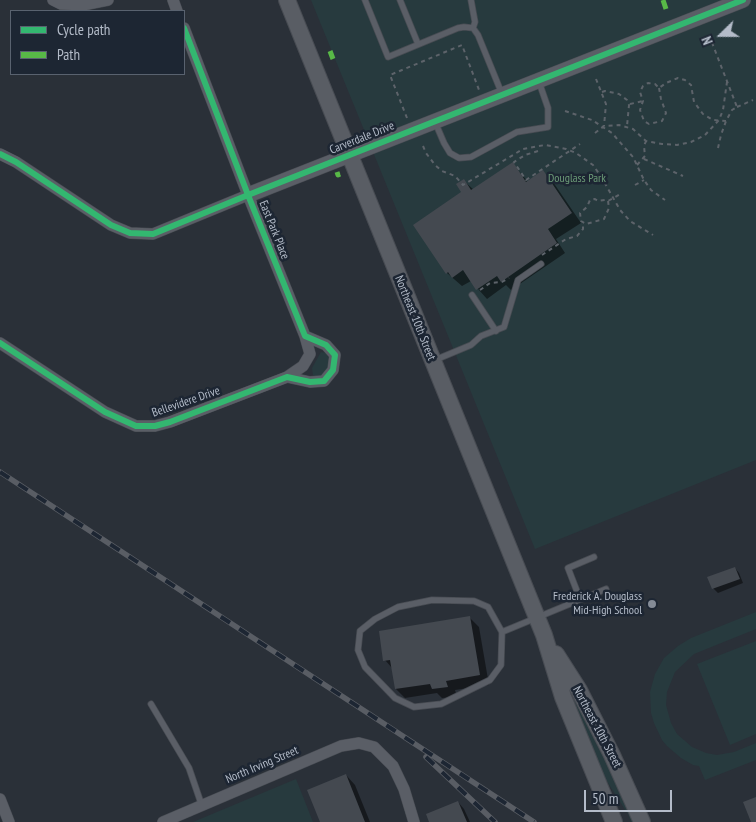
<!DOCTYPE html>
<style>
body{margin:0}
#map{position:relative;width:756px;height:822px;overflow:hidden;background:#2a3038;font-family:"PT Sans Narrow",sans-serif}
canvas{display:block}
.legend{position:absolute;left:10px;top:10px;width:175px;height:65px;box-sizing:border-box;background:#1d2633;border:1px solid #59626f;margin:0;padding:6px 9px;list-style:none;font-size:15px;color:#b4bcc9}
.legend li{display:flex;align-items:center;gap:10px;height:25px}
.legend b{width:25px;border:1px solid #59626f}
.north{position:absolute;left:696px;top:10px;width:50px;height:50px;-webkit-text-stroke:4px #1d2633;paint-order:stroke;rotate:248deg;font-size:14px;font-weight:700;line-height:20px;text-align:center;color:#b4bcc9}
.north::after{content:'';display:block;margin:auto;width:18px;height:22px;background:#b4bcc9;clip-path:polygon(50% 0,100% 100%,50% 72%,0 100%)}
.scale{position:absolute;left:584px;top:790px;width:88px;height:22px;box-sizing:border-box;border:2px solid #b4bcc9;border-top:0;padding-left:6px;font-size:15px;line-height:18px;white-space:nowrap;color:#b4bcc9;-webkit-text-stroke:4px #1d2633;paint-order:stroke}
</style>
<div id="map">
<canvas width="756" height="822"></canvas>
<ul class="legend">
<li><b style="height:6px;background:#33b770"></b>Cycle path</li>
<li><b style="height:6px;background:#58b947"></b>Path</li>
</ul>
<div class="north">N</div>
<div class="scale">50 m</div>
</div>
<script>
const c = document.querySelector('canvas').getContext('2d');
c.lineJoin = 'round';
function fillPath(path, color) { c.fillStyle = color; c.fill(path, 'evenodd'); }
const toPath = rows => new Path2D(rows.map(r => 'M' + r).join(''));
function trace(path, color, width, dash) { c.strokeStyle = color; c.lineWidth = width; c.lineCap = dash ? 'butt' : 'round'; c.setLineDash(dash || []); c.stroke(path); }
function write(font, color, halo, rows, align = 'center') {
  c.font = font + ' "PT Sans Narrow",sans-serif'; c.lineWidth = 5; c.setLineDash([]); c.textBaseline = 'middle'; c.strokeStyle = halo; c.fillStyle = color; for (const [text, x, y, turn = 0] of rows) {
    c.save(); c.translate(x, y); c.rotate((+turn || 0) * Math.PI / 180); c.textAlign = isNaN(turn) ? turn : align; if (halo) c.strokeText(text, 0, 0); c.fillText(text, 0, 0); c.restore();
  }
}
const green = toPath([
 [311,0,756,0,756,460,535,549],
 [321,352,326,353,329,358,329,364,326,371,321,376,317,377,313,375,312,368],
 [756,612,756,629,694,654,675,672,667,692,666,705,671,723,677,734,692,747,706,753,717,755,734,752,756,743,756,760,705,780,699,766,693,765,681,758,667,746,662,740,654,723,651,713,650,692,655,674,664,658,678,646,691,638],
 [756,641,756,734,730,745,697,664],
 [576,697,635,822,631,822,628,814,606,780,571,700],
 [296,779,313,822,193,822]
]);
const shadow = toPath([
 [513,164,528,182,543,172,553,182,581,223,556,239,565,253,511,290,506,285,487,299,471,281,462,286,447,273,464,181,474,190],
 [735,568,739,573,743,583,718,593,713,588],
 [469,617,479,627,489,685,455,690,457,697,442,698,437,693,405,698,396,689,392,668,385,660],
 [346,775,355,785,370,822,321,822],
 [458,802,464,809,470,822,431,822]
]);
const building = toPath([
 [513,162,526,182,543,170,572,213,548,229,557,243,501,282,497,276,476,290,463,270,452,278,448,272,446,274,413,225,461,192,456,184,464,179,471,190],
 [735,567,740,579,712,589,707,577],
 [470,616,480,675,446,681,448,687,432,689,430,684,395,689,390,660,383,661,379,631],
 [346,774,365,822,320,822,307,790],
 [756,797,756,822,751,822,743,802],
 [458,801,467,822,429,822,426,814]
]);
const path = toPath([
 [709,35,737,107,732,110,726,121,721,135,718,148],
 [596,79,606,104,604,126],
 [659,88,661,99,666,113,662,121,649,124,644,121,640,110,643,101,640,92,643,86,648,83,655,84,659,88,666,83,678,78,685,80,691,85,694,102,703,114,713,120,726,121],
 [602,92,605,91,619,94,627,100,629,105,627,126],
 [630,104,643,101],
 [737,107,753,100],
 [565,111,592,120,612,133,633,157,644,180,651,190,665,200],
 [407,118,390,75,462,45,479,90],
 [595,133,604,126,619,125,633,129,646,141,662,144,677,145,691,142,705,135,719,120,723,110,727,82],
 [423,146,426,153,435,165,442,171,455,176,463,185,523,149,545,145,566,149,576,153,593,165,602,178,620,210,630,221,653,235],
 [538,151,525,155,514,162,526,180,580,144],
 [644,159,683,176],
 [637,165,645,156,644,146,646,141],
 [635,185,644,180],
 [608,201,609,208,604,219,586,224,581,221,580,213,587,207,590,200,595,199,598,201,605,200,608,201,622,193],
 [542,255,566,239,577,236,583,229,583,224],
 [480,290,490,283,502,282,509,278]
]);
const service = toPath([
 [365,0,388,57,458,28,464,27,473,28,478,35,502,94],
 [400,0,418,44],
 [471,0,475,22,473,28],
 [435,122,444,143,450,153,459,158,471,157,517,132,548,127,548,108,539,82],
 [472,295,496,331],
 [435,360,471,345,481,336,504,327,518,280,541,264],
 [580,599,568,568,594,557],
 [502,632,488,607,474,601,432,600,398,607,375,619,360,631,358,650,365,667,395,698,414,707,441,704,490,680,501,665,502,632,606,589],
 [151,704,189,768,202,806]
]);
const minor = toPath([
 [53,0,61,4,83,5,108,0],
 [173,0,177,11],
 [0,154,16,162,111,225,130,233,153,234,248,195],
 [0,343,105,412,136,426,155,426,170,422,287,377,310,382,324,381,333,370,335,355,326,345,305,336,248,195,184,28],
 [287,377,303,366,310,354,305,336],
 [0,799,9,822],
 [163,822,341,746,359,743,374,747,393,766,404,789,414,822]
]);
const tertiary = toPath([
 [248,195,743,0]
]);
const secondary = toPath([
 [287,0,544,635,563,697,614,822],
 [556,654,579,690,612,755,642,822]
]);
const rail = toPath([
 [0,472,534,822],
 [426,757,495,822]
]);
const quiet = toPath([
 [663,0,666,9],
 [330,51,333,59],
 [337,172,338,175,340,174]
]);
const cycleway = toPath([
 [0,154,16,162,111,225,130,233,153,234,248,195,743,0],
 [0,343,105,412,136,426,155,426,170,422,287,377,310,382,324,381,333,370,335,355,326,345,305,336,248,195,184,28]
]);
const markers = [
 [652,604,5,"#848b96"]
];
const streetNames = [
 ["Carverdale Drive",362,138,-22],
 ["East Park Place",274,230,68],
 ["Northeast 10th Street",415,318,68],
 ["Bellevidere Drive",186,402,-19],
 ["Northeast 10th Street",597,727,62],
 ["North Irving Street",262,765,-23]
];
const parkNames = [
 ["Douglass Park",577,179]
];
const poiNames = [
 ["Frederick A. Douglass",642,597],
 ["Mid-High School",642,611]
];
fillPath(green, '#273a3e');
fillPath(shadow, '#0007');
fillPath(building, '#444950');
trace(service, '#484c53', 7);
trace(minor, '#484c53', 12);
trace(tertiary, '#484c53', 16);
trace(secondary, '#484c53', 18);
trace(path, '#5d636a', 2, [4, 4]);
trace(service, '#5a5e66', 5.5);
trace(minor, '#5a5e66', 11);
trace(tertiary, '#5a5e66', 15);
trace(secondary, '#595d64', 16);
trace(rail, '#595d64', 5.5);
trace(rail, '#1d2633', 4, [11]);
trace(quiet, '#58b947', 5, [10, 5]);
trace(cycleway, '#33b770', 6);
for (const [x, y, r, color] of markers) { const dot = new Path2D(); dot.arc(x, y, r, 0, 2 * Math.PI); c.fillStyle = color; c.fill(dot); trace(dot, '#1d2633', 2); }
write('12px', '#b4bcc9', '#1d2633', streetNames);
write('12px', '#6b9a76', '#1d2633', parkNames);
write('12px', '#b4bcc9', '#1d2633', poiNames, 'right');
</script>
